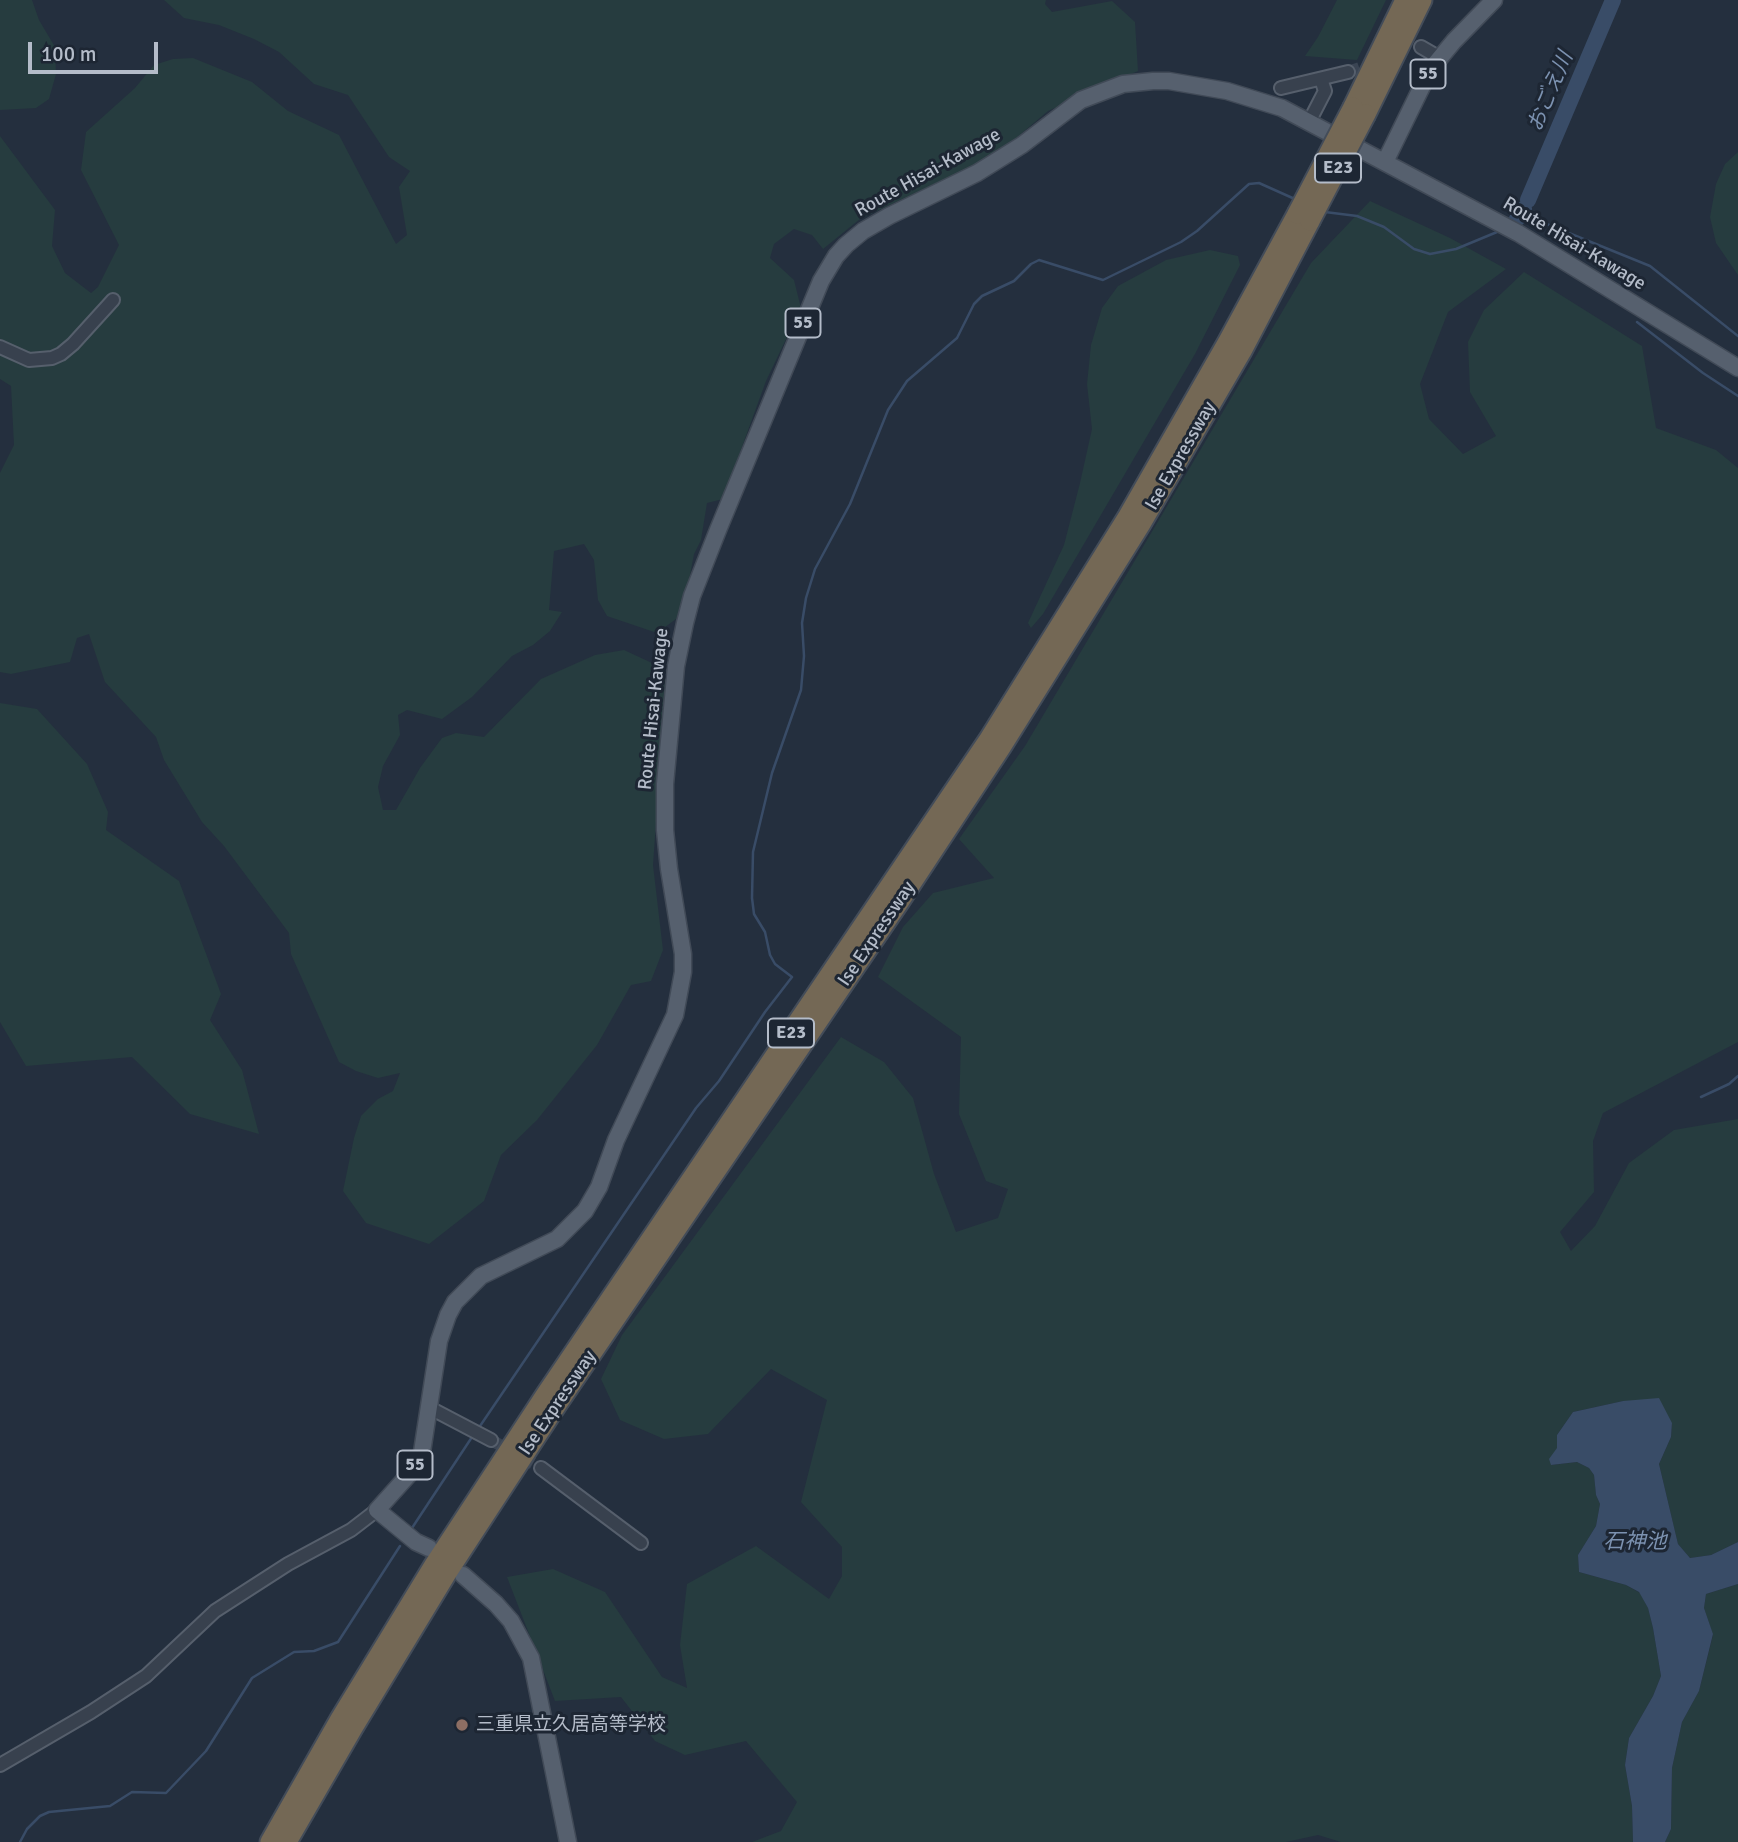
<!DOCTYPE html>
<meta charset="utf-8">
<style>
body{margin:0}
#map{position:relative;width:1738px;height:1842px;overflow:hidden;background:#242f3e;font-family:Signika,sans-serif}
canvas{display:block}
.scale{position:absolute;left:28px;top:42px;width:130px;height:32px;box-sizing:border-box;border:4px solid #b4bcc9;border-top:0;padding-left:9px;font-size:21px;line-height:24px;white-space:nowrap;color:#b4bcc9;-webkit-text-stroke:5px #1d2633;paint-order:stroke}
</style>
<div id="map">
<canvas width="1738" height="1842"></canvas>
<div class="scale">100 m</div>
</div>
<script>
const c = document.querySelector('canvas').getContext('2d');
c.lineJoin = 'round';
function fillPath(path, color) { c.fillStyle = color; c.fill(path, 'evenodd'); }
const toPath = rows => new Path2D(rows.map(r => 'M' + r).join(''));
function trace(path, color, width, dash) { c.strokeStyle = color; c.lineWidth = width; c.lineCap = dash ? 'butt' : 'round'; c.setLineDash(dash || []); c.stroke(path); }
function write(font, color, halo, rows, align = 'center') {
  c.font = font + ' Signika,"Noto Sans JP",sans-serif'; c.lineWidth = 6; c.setLineDash([]); c.textBaseline = 'middle'; c.strokeStyle = halo; c.fillStyle = color; for (const [text, x, y, turn = 0] of rows) {
    c.save(); c.translate(x, y); c.rotate((+turn || 0) * Math.PI / 180); c.textAlign = isNaN(turn) ? turn : align; if (halo) c.strokeText(text, 0, 0); c.fillText(text, 0, 0); c.restore();
  }
}
const green = toPath([
 [0,0,32,0,39,20,55,47,56,74,49,99,36,108,0,110],
 [164,0,1046,0,1045,4,1052,12,1112,1,1135,22,1138,71,1048,111,996,155,860,219,823,249,812,235,794,229,774,244,770,258,794,280,801,308,766,381,723,499,707,503,701,540,694,554,687,591,676,619,657,633,607,616,598,600,594,560,584,544,554,551,549,610,562,612,550,631,533,645,512,656,472,697,442,719,407,710,398,715,400,735,383,766,378,787,383,810,396,810,420,768,442,738,456,733,484,737,541,679,595,655,624,650,652,663,666,680,653,865,663,950,651,981,631,985,597,1045,537,1120,501,1155,484,1201,429,1244,366,1223,343,1191,354,1138,361,1116,378,1099,393,1091,400,1073,378,1078,356,1071,339,1062,291,954,289,933,224,846,202,822,164,760,156,737,105,682,89,634,77,638,70,662,11,674,0,672,0,473,14,445,11,386,0,379,0,136,55,210,52,246,65,273,91,293,98,287,119,245,81,170,86,132,135,88,154,65,173,59,193,58,252,82,288,111,339,135,396,244,407,235,399,187,410,171,389,157,348,95,314,84,279,52,254,39,219,25,184,18],
 [1337,0,1386,0,1357,60,1305,56,1318,37],
 [1738,152,1738,275,1716,243,1710,217,1716,184,1725,164],
 [1370,201,1450,238,1506,269,1448,312,1420,384,1429,419,1463,454,1496,436,1470,392,1468,342,1484,310,1524,272,1642,346,1656,428,1716,450,1738,468,1738,1042,1603,1113,1593,1141,1594,1192,1560,1232,1571,1251,1595,1226,1629,1163,1674,1130,1738,1119,1738,1542,1711,1555,1690,1558,1678,1544,1659,1464,1671,1437,1672,1423,1623,1401,1573,1412,1557,1435,1557,1449,1552,1465,1577,1462,1589,1468,1594,1475,1596,1495,1600,1504,1596,1526,1578,1555,1579,1572,1626,1585,1640,1593,1648,1608,1653,1628,1661,1676,1653,1696,1629,1738,1625,1765,1632,1806,1633,1842,1341,1842,1318,1835,1286,1842,752,1842,781,1831,797,1802,746,1741,685,1755,655,1741,621,1697,555,1701,507,1577,553,1569,605,1592,662,1677,687,1688,680,1645,687,1584,756,1546,829,1599,842,1576,842,1547,801,1502,827,1400,771,1369,708,1434,664,1439,620,1420,601,1379,622,1335,841,1037,884,1062,913,1098,934,1174,956,1232,998,1218,1008,1189,986,1181,959,1114,961,1037,878,977,903,927,933,893,994,878,959,839,1025,746,1311,263],
 [1210,250,1238,256,1240,265,1195,354,1043,614,1031,628,1028,623,1064,545,1080,483,1092,429,1087,384,1091,345,1102,308,1118,286,1166,260],
 [0,703,37,709,87,764,108,812,106,830,179,881,221,994,210,1020,242,1070,259,1134,190,1114,132,1057,26,1066,0,1022],
 [1738,1584,1738,1842,1665,1842,1671,1829,1672,1768,1682,1722,1699,1691,1713,1635,1704,1608,1706,1594]
]);
const water = toPath([
 [1659,1398,1672,1423,1671,1437,1659,1464,1678,1544,1690,1558,1711,1555,1738,1542,1738,1584,1706,1594,1704,1608,1713,1634,1699,1691,1682,1722,1672,1768,1671,1829,1665,1842,1633,1842,1632,1806,1625,1765,1629,1738,1653,1696,1661,1676,1653,1628,1648,1608,1639,1592,1626,1585,1579,1572,1578,1555,1596,1526,1600,1504,1596,1495,1594,1475,1589,1468,1577,1462,1551,1465,1549,1459,1557,1448,1557,1435,1573,1412,1623,1401]
]);
const stream = toPath([
 [1325,212,1357,216,1384,227,1414,249,1430,254,1456,249,1497,232],
 [1522,214,1650,266,1738,336],
 [1637,322,1703,373,1738,396],
 [1701,1097,1729,1084,1738,1076],
 [478,1429,696,1108,719,1081,765,1012,792,977,775,964,770,955,765,932,754,914,752,898,753,852,772,773,801,690,804,656,802,623,806,598,815,569,850,504,888,410,907,381,957,338,974,304,982,296,1014,281,1031,264,1039,260,1103,280,1181,242,1197,231,1249,184,1259,183,1297,200],
 [412,1528,474,1434],
 [20,1842,27,1829,40,1816,49,1812,110,1806,132,1792,166,1793,206,1751,252,1678,294,1652,314,1651,338,1642,400,1546]
]);
const river = toPath([
 [1528,200,1613,0],
 [1517,219,1524,209]
]);
const minorTunnel = toPath([
 [1348,72,1377,62],
 [491,1440,541,1468]
]);
const minor = toPath([
 [1421,47,1440,58],
 [1281,88,1348,72],
 [1309,122,1325,91,1321,79],
 [0,347,29,360,52,358,61,354,73,344,113,300],
 [430,1408,491,1440],
 [541,1468,641,1543],
 [0,1765,91,1712,146,1676,215,1611,288,1564,351,1530,377,1510]
]);
const major = toPath([
 [1385,162,1430,70,1454,41,1494,0],
 [429,1548,416,1542,377,1510,413,1470,422,1452,439,1341,448,1315,455,1302,481,1276,557,1239,585,1211,599,1187,616,1140,675,1015,683,972,683,954,669,869,665,830,665,784,676,666,685,623,692,596,718,530,821,281,836,256,846,245,863,231,889,216,977,173,1022,145,1081,100,1123,84,1153,81,1169,81,1227,91,1282,108,1518,233,1738,368],
 [463,1575,496,1604,511,1621,531,1658,568,1842]
]);
const highway = toPath([
 [1353,107,1405,0],
 [1366,114,1422,0],
 [270,1842,340,1719,434,1565,546,1394,989,739,1128,516,1227,343,1297,214],
 [287,1842,353,1728,447,1573,558,1403,900,901,1002,746,1141,524,1242,351,1310,221]
]);
const highwayBridge = toPath([
 [1297,214,1353,107],
 [1310,221,1366,114]
]);
const markers = [
 [462,1725,7,"#8d6e63"]
];
const shields = [
 [1428,74,35],
 [1338,168,46],
 [803,323,35],
 [791,1033,46],
 [415,1465,35]
];
const shieldNames = [
 ["55",1428,74],
 ["E23",1338,168],
 ["55",803,323],
 ["E23",791,1033],
 ["55",415,1465]
];
const streetNames = [
 ["Route Hisai-Kawage",928,173,-29],
 ["Route Hisai-Kawage",1574,244,31],
 ["Ise Expressway",1181,456,-60],
 ["Route Hisai-Kawage",654,709,-84],
 ["Ise Expressway",877,934,-56],
 ["Ise Expressway",558,1403,-56]
];
const poiNames = [
 ["三重県立久居高等学校",476,1725]
];
const waterNames = [
 ["おごえ川",1551,92,-67],
 ["石神池",1635,1542]
];
fillPath(green, '#263c3f');
fillPath(water, '#394c67');
trace(stream, '#394c67', 2.5);
trace(river, '#394c67', 16);
trace(minorTunnel, '#3a4453', 12, [12, 6]);
trace(minor, '#565f6c', 16);
trace(major, '#414a57', 19);
trace(highway, '#434c59', 23);
trace(minor, '#38414e', 12);
trace(major, '#56606e', 16);
trace(highway, '#746855', 19);
trace(highwayBridge, '#434c59', 23, []);
trace(highwayBridge, '#746855', 19);
for (const [x, y, r, color] of markers) { const dot = new Path2D(); dot.arc(x, y, r, 0, 2 * Math.PI); c.fillStyle = color; c.fill(dot); trace(dot, '#1d2633', 2.5); }
for (const [x, y, w] of shields) { const box = new Path2D(); box.roundRect(x - w / 2, y - 14.5, w, 29, 5); c.fillStyle = '#1d2633'; c.fill(box); trace(box, '#b4bcc9', 2); }
write('bold 18px', '#b4bcc9', null, shieldNames);
write('19px', '#b4bcc9', '#1d2633', streetNames);
write('19px', '#b4bcc9', '#1d2633', poiNames, 'left');
write('italic 21px', '#7c92b1', '#1d2633', waterNames);
</script>
